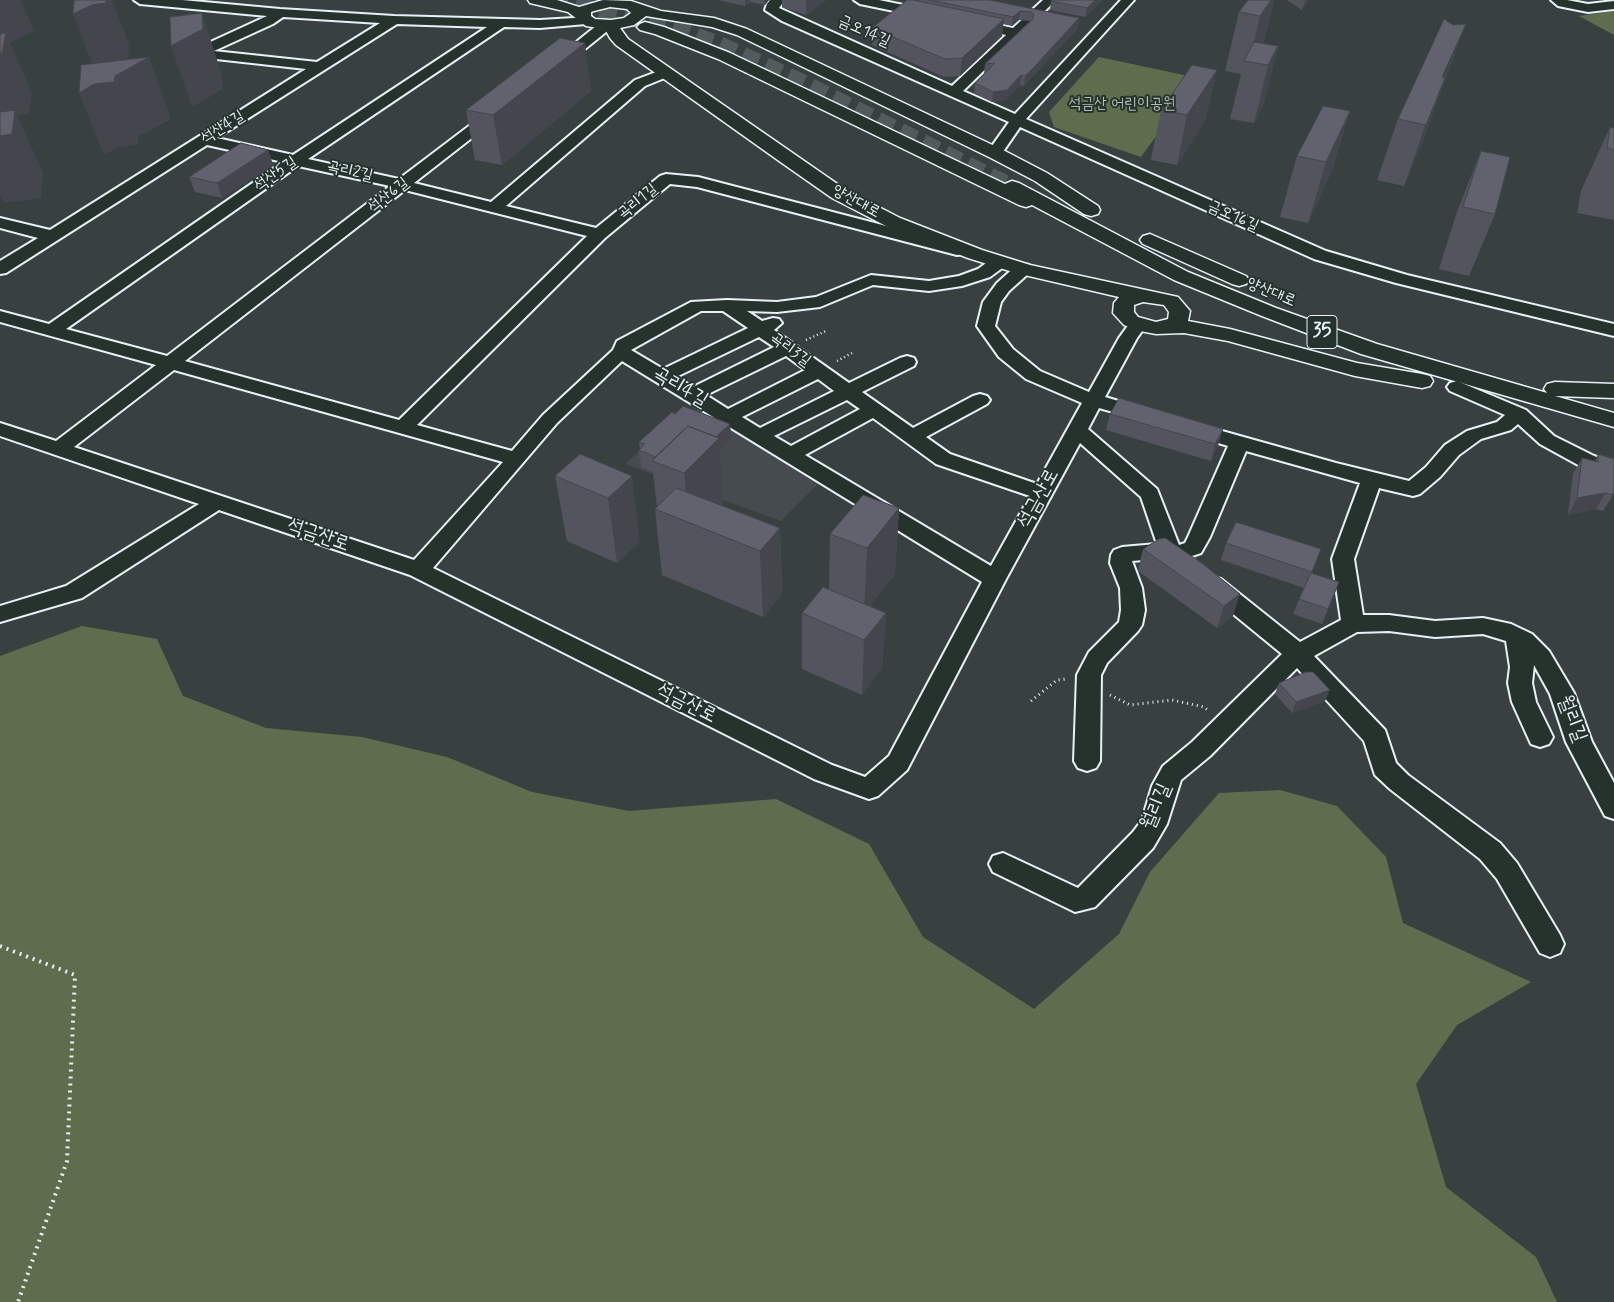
<!DOCTYPE html>
<meta charset="utf-8">
<style>
body{margin:0}
canvas{display:block;background:#384140}
</style>
<canvas width="1614" height="1302"></canvas>
<script>
const c = document.querySelector('canvas').getContext('2d');
c.lineJoin = 'round';
function fillPath(path, color) { c.fillStyle = color; c.fill(path, 'evenodd'); }
const toPath = rows => new Path2D(rows.map(r => 'M' + r).join(''));
function trace(path, color, width, dash) { c.strokeStyle = color; c.lineWidth = width; c.lineCap = dash ? 'butt' : 'round'; c.setLineDash(dash || []); c.stroke(path); }
function write(font, color, halo, rows, align = 'center') {
  c.font = font + ' Mynerve,"Poor Story",sans-serif'; c.lineWidth = 4; c.setLineDash([]); c.textBaseline = 'middle'; c.strokeStyle = halo; c.fillStyle = color; for (const [text, x, y, turn = 0] of rows) {
    c.save(); c.translate(x, y); c.rotate((+turn || 0) * Math.PI / 180); c.textAlign = isNaN(turn) ? turn : align; if (halo) c.strokeText(text, 0, 0); c.fillText(text, 0, 0); c.restore();
  }
}
const built = toPath([
 [688,408,701,412,818,484,781,521,625,464]
]);
const green = toPath([
 [1614,11,1614,35,1579,16],
 [1099,57,1198,78,1141,157,1054,127,1049,112],
 [82,626,157,639,183,696,266,728,362,737,447,757,532,792,629,811,776,799,869,844,923,937,1034,1009,1119,934,1150,872,1219,793,1280,790,1337,806,1386,857,1403,923,1531,982,1457,1025,1416,1084,1446,1187,1536,1257,1557,1302,0,1302,0,656]
]);
const majorTunnel = toPath([
 [551,0,667,26,718,44,797,80,1012,187]
]);
const pathFar2 = toPath([
 [806,340,826,331],
 [837,361,854,352]
]);
const pathFar1 = toPath([
 [1110,695,1130,705,1172,700,1204,707,1209,711],
 [1031,701,1057,680,1067,679]
]);
const path = toPath([
 [0,946,75,975,67,1161,18,1302]
]);
const minor = toPath([
 [134,0,182,0,280,9,394,16,540,20,591,17,593,20,591,23,586,24,540,28,504,27,308,159,399,179,490,110,495,109,500,110,502,113,500,116,414,183,491,202,635,80,667,68,674,72,672,75,645,86,506,206,596,228,660,176,666,174,698,177,963,246,966,250,963,254,957,255,697,187,670,184,605,238,417,425,512,451,543,415,613,350,617,341,691,302,727,300,777,302,816,297,871,275,929,281,959,276,978,269,993,258,999,257,1005,258,1008,262,1005,266,990,277,962,286,929,291,873,285,820,307,777,312,747,311,762,321,773,318,779,319,782,323,774,330,849,383,900,358,907,356,914,358,916,362,914,366,862,392,913,428,973,396,980,394,987,396,990,400,987,404,926,437,950,454,1037,484,1082,403,1026,379,999,357,977,326,983,302,997,283,1017,265,1023,264,1029,265,1032,269,1029,273,1009,291,1001,302,995,326,1013,349,1040,371,1089,392,1119,338,1132,320,1138,319,1144,320,1147,324,1137,338,1105,397,1152,411,1155,415,1152,419,1145,421,1099,408,1088,429,1157,489,1179,545,1185,543,1188,537,1228,446,1183,432,1180,428,1183,424,1190,422,1336,463,1409,481,1426,467,1445,445,1467,431,1497,422,1505,415,1450,391,1447,387,1450,383,1457,381,1526,410,1554,436,1594,456,1614,463,1614,477,1580,466,1540,444,1518,424,1511,430,1481,439,1459,455,1440,477,1420,494,1413,496,1379,488,1354,559,1363,615,1389,615,1435,621,1483,618,1511,624,1532,634,1549,651,1574,693,1592,742,1614,783,1614,819,1605,816,1566,742,1550,694,1534,665,1532,683,1536,702,1553,737,1549,744,1540,747,1531,744,1512,702,1508,683,1510,667,1506,641,1483,634,1435,637,1389,631,1357,632,1314,656,1385,730,1396,763,1408,775,1500,843,1517,863,1560,935,1564,944,1560,953,1550,957,1540,953,1497,879,1480,859,1390,789,1375,775,1364,741,1297,668,1210,756,1181,780,1167,824,1153,848,1095,907,1075,912,993,872,989,864,993,856,1003,853,1078,888,1133,832,1142,820,1152,786,1163,766,1192,742,1282,654,1205,591,1202,585,1205,579,1213,577,1221,579,1300,642,1341,620,1332,559,1360,483,1246,451,1210,537,1201,553,1192,556,1196,562,1193,567,1185,570,1177,567,1165,558,1132,561,1142,588,1145,610,1142,625,1138,631,1107,663,1101,675,1100,761,1096,768,1087,771,1078,768,1074,761,1077,675,1089,652,1119,622,1121,610,1120,588,1110,563,1111,555,1114,550,1122,547,1157,544,1141,497,1080,443,1006,579,907,770,878,796,869,799,814,779,410,575,219,510,82,598,0,622,0,606,66,586,199,504,0,436,0,423,56,441,156,365,0,322,0,311,49,324,283,162,207,145,6,273,0,274,0,261,38,238,0,228,0,218,50,230,306,69,198,57,191,53,193,50,267,16,140,4,134,0],
 [283,17,380,23,317,62,214,51,273,24,283,17],
 [397,24,487,27,293,155,217,138,397,24],
 [298,166,390,186,167,356,66,329,298,166],
 [405,190,587,236,399,420,185,361,405,190],
 [701,311,723,311,748,328,663,369,631,350,701,311],
 [759,337,774,347,693,387,676,377,759,337],
 [786,356,805,370,728,409,706,395,786,356],
 [622,361,982,582,889,756,865,777,832,765,433,568,557,423,622,361],
 [174,370,503,462,414,560,74,447,174,370],
 [818,379,834,391,760,428,742,417,818,379],
 [847,400,860,409,791,446,774,436,847,400],
 [873,418,936,464,1030,496,991,566,805,455,873,418],
 [770,0,785,0,779,8,952,86,1006,35,966,26,964,23,966,20,971,19,1013,28,1043,0,1056,0,963,91,1015,114,1121,0,1134,0,1026,119,1326,251,1407,275,1614,324,1614,336,1396,283,1314,259,1020,127,1000,156,990,156,987,153,1009,122,782,21,765,10,767,4,770,0],
 [854,0,879,0,933,11,935,14,928,18,860,4,854,0],
 [1551,0,1567,0,1588,4,1614,1,1614,9,1588,12,1558,6,1551,0],
 [606,21,611,22,613,25,611,28,564,66,554,66,552,63,554,60,601,22,606,21]
]);
const major = toPath([
 [528,0,557,0,579,7,603,0,631,1,661,11,714,18,747,29,1001,149,1047,173,1098,206,1100,210,1098,214,1091,216,1084,214,1035,181,989,157,737,35,712,27,646,16,634,25,620,28,628,39,846,190,900,218,982,250,1030,265,1178,297,1190,311,1188,321,1230,329,1357,363,1422,374,1430,376,1433,381,1430,386,1422,388,1355,376,1228,341,1184,333,1156,334,1140,331,1124,325,1113,313,1114,303,1119,297,1016,273,968,258,886,226,832,198,782,163,616,45,610,38,605,29,586,26,568,12,530,3,528,0],
 [610,7,627,9,631,13,624,18,611,20,595,19,591,16,591,12,594,11,610,7],
 [1143,302,1164,305,1169,312,1168,319,1156,322,1138,317,1134,312,1134,305,1143,302],
 [645,22,664,27,730,53,1005,184,1012,181,1019,183,1188,272,1276,308,1377,344,1547,393,1544,389,1547,384,1555,382,1614,384,1614,398,1555,396,1614,413,1614,427,1361,354,1262,316,1174,280,1032,205,1026,207,1019,205,718,59,655,34,640,30,637,27,640,24,645,22],
 [1150,234,1246,276,1249,280,1246,284,1239,286,1232,284,1143,244,1140,240,1143,236,1150,234]
]);
const wall = toPath([
 [718,0,769,0,765,5,750,2,745,6],
 [782,0,826,0,806,15,782,7],
 [918,0,989,0,1079,18,1078,28,1035,74,1024,86,1020,85,1006,100,992,102,974,93,975,83,985,74,984,74,985,64,1030,21,1019,20,1012,26,1003,24,1002,36,960,76,944,77,872,45,872,28,918,1],
 [1102,0,1085,17,1050,10,1051,1],
 [1248,0,1274,0,1263,44,1278,46,1264,103,1254,123,1230,119,1241,74,1225,71,1239,12],
 [1287,0,1308,0,1302,10],
 [1445,81,1437,101,1424,138,1404,186,1377,180,1398,119],
 [591,91,502,165,475,160,466,110],
 [1161,110,1206,119,1177,165,1151,160],
 [1350,111,1332,170,1308,223,1280,217,1297,156],
 [1610,127,1614,128,1614,220,1577,213,1581,191],
 [268,150,273,165,222,198,195,192,189,177],
 [1481,151,1495,214,1469,276,1439,269,1457,212],
 [675,414,730,424,731,440,720,450,723,503,721,506,780,528,782,594,763,617,662,575,655,509,657,507,653,472,641,467,639,450,640,449,639,442],
 [1110,414,1223,429,1218,445,1211,461,1106,430],
 [580,454,640,541,617,563,567,541,555,476],
 [1598,454,1613,495,1603,511,1596,509,1568,515,1573,474,1582,458,1595,461],
 [899,508,895,574,870,606,886,613,882,668,862,695,802,669,802,613,829,590,830,534],
 [1226,543,1321,549,1311,573,1339,582,1322,624,1293,614,1304,588,1221,560],
 [1143,549,1203,564,1233,616,1217,628,1138,571],
 [1279,683,1325,701,1292,713,1275,694]
]);
const shadedWall = toPath([
 [0,0,21,0,34,31,10,43,32,93,29,114,17,115,43,173,41,198,4,203,0,195],
 [106,0,112,0,129,44,128,62,96,74,73,14,92,5],
 [745,0,750,0,750,2,745,6],
 [764,0,769,0,765,5],
 [806,0,826,0,806,15],
 [1095,0,1102,0,1085,17,1087,8],
 [1271,0,1274,0,1261,52,1249,62,1260,16],
 [1305,0,1308,0,1302,10],
 [1020,11,1019,20,1012,26,1013,17],
 [202,13,221,72,223,89,192,107,171,46],
 [1079,18,1078,28,1035,74,1024,86,1025,76],
 [1004,19,1002,36,960,76,962,58],
 [1466,24,1445,81,1437,101,1424,138,1404,186,1442,77],
 [585,43,591,91,502,165,493,115],
 [1278,46,1264,103,1254,123,1268,65],
 [149,57,171,119,138,137,138,144,119,147,104,155,79,93,94,84,115,76],
 [1217,70,1206,119,1177,165,1187,115],
 [1021,75,1020,85,1006,100,992,102,993,92],
 [1350,111,1332,170,1308,223,1326,162],
 [268,150,273,165,222,198,217,183],
 [730,424,731,440,720,450,723,503,701,527,688,522,684,468],
 [1223,429,1218,445,1211,461,1215,444],
 [632,476,640,541,617,563,608,498],
 [1605,493,1596,509,1568,515,1577,498],
 [899,508,895,574,864,614,867,548],
 [780,528,782,594,763,617,760,551],
 [1240,594,1233,616,1217,628,1224,606],
 [886,613,882,668,862,695,864,640],
 [1330,690,1325,701,1292,713,1296,702]
]);
const building = toPath([
 [74,0,106,0,106,3,92,5,73,14,74,0],
 [907,0,913,0,1004,19,962,58,945,59,872,28,907,0],
 [930,0,989,0,1079,18,1036,65,1025,76,1021,75,1007,90,993,92,975,83,995,63,985,64,1032,20,1034,15,1032,12,1020,11,1013,17,930,0],
 [1052,0,1095,0,1087,8,1051,1,1052,0],
 [1248,0,1271,0,1260,16,1239,12,1248,0],
 [202,13,203,29,171,46,170,17,202,13],
 [1444,19,1453,25,1466,24,1442,77,1445,78,1426,125,1398,119,1444,19],
 [6,33,2,53,0,53,0,34,6,33],
 [560,38,585,43,493,115,466,110,560,38],
 [1254,42,1278,46,1268,65,1244,61,1254,42],
 [149,57,115,76,114,82,94,84,79,93,81,65,149,57],
 [1192,65,1217,70,1187,115,1161,110,1192,65],
 [1323,106,1350,111,1326,162,1297,156,1323,106],
 [15,110,12,134,0,136,0,112,15,110],
 [1610,127,1614,128,1614,150,1607,148,1610,127],
 [241,143,268,150,217,183,189,177,241,143],
 [1481,151,1510,157,1495,214,1463,207,1481,151],
 [1119,398,1223,429,1215,444,1110,414,1119,398],
 [683,406,730,424,716,437,688,426,655,457,639,450,645,444,639,442,672,412,675,414,683,406],
 [688,426,719,438,684,473,652,461,688,426],
 [580,454,632,476,608,498,555,476,580,454],
 [1598,454,1614,459,1614,487,1613,495,1605,493,1577,498,1582,458,1598,462,1598,454],
 [676,488,780,528,760,551,655,509,676,488],
 [863,495,899,508,867,548,830,534,863,495],
 [1236,522,1321,549,1312,572,1226,543,1236,522],
 [1165,538,1203,564,1240,594,1224,606,1143,549,1159,539,1165,538],
 [1311,573,1339,582,1328,609,1299,599,1311,573],
 [823,587,886,613,864,640,802,613,823,587],
 [1306,672,1313,672,1330,690,1296,702,1279,683,1306,672]
]);
const farStreetnames = [
 ["금오14길",864,32,24],
 ["석산4길",223,128,-32],
 ["곡리2길",350,172,13],
 ["석산5길",276,175,-35],
 ["석산6길",389,196,-38],
 ["곡리1길",638,202,-39],
 ["양산대로",856,202,29],
 ["금오16길",1233,217,24],
 ["양산대로",1271,293,23],
 ["곡리3길",790,350,36]
];
const farParknames = [
 ["석금산 어린이공원",1122,105]
];
const shields = [
 [1322,332,30]
];
const shieldNames = [
 ["35",1322,332]
];
const streetNames = [
 ["곡리4길",680,388,31],
 ["석금산로",1039,499,-61],
 ["석금산로",318,536,19],
 ["석금산로",686,704,27],
 ["월리길",1571,719,69],
 ["월리길",1157,807,-67]
];
fillPath(built, '#454b4e');
fillPath(green, '#5f6d4f');
trace(majorTunnel, '#525b5c', 17, [17, 8]);
trace(minor, '#e8f1f8', 4);
trace(major, '#e8f1f8', 3);
trace(pathFar2, '#e8f1f8', 2.5, [1, 3]);
trace(pathFar1, '#e8f1f8', 3, [1, 4]);
trace(path, '#e8f1f8', 4, [2, 5]);
fillPath(minor, '#26332d');
fillPath(major, '#26332d');
fillPath(wall, '#54545f');
fillPath(shadedWall, '#45454d');
fillPath(building, '#62626e');
trace(building, '#45454d', 1);
write('16px', '#e8f1f8', '#26332d', farStreetnames);
write('16px', '#b1bcb4', '#26332d', farParknames);
for (const [x, y, w] of shields) { const box = new Path2D(); box.roundRect(x - w / 2, y - 16.5, w, 33, 4); c.fillStyle = '#26332d'; c.fill(box); trace(box, '#e8f1f8', 1); }
write('bold 19px', '#e8f1f8', null, shieldNames);
write('20px', '#e8f1f8', '#26332d', streetNames);
</script>
